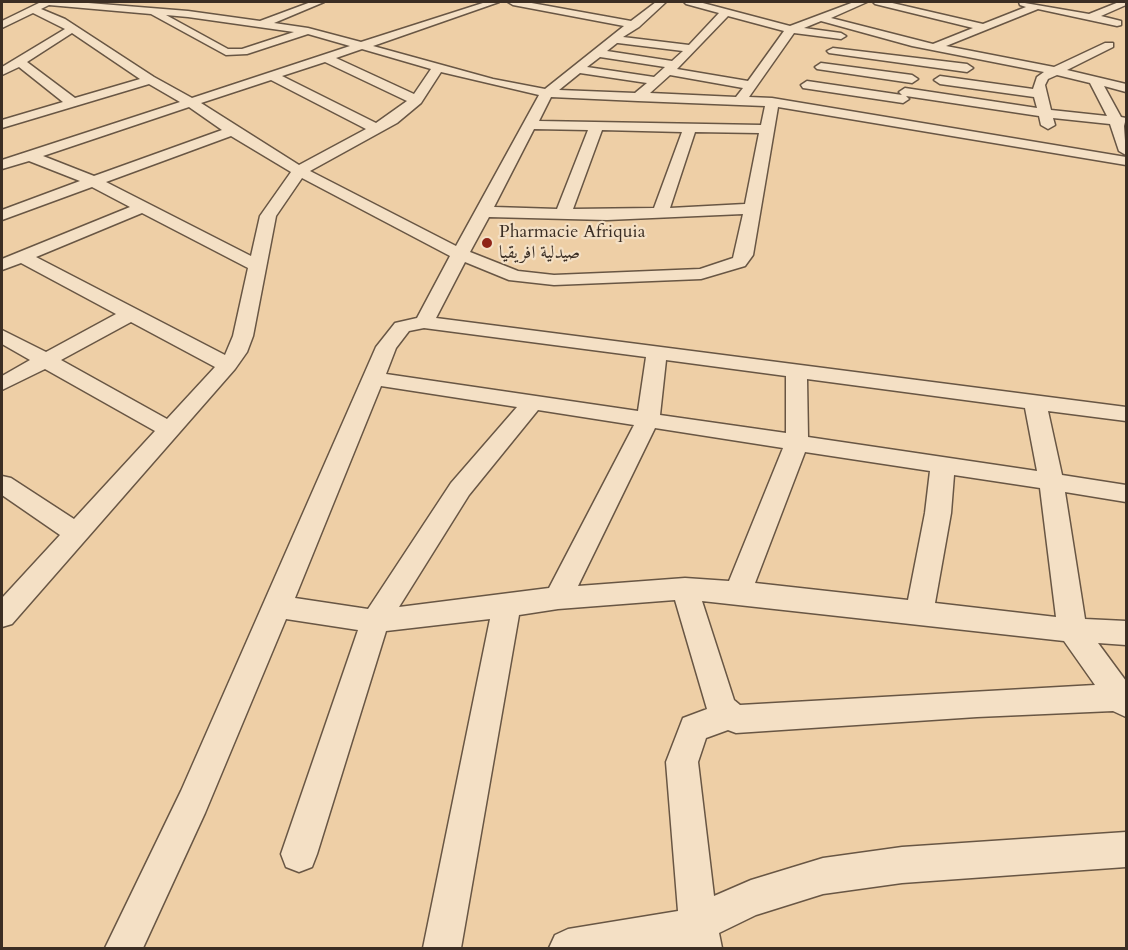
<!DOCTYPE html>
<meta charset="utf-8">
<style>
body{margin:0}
#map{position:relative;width:1128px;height:950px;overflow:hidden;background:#eecfa6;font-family:Cardo,serif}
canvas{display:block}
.frame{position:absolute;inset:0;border:3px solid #3b2e24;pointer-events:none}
</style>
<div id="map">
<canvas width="1128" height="950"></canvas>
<div class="frame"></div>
</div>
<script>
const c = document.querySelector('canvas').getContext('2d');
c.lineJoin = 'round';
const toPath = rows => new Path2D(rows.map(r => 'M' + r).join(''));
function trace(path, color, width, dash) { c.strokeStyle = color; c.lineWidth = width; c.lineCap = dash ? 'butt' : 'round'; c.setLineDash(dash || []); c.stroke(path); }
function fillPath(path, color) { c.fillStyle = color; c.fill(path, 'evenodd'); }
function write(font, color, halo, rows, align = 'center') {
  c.font = font + ' Cardo,Amiri,serif'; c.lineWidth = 4.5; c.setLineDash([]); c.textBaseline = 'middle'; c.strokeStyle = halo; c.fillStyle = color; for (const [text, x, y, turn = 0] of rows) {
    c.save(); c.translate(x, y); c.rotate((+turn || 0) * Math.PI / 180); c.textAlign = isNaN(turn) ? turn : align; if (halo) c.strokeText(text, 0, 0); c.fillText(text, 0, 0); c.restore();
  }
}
const street = toPath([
 [41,2,76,2,188,11,260,21,311,2,324,2,274,23,308,28,361,42,486,2,499,2,373,46,493,79,545,89,624,26,513,5,508,2,526,2,631,21,656,2,666,2,639,27,623,37,689,45,719,13,686,4,684,2,699,2,790,26,854,2,867,2,831,18,933,44,973,28,875,4,873,2,888,2,983,24,1026,7,1020,5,1019,2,1089,14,1119,2,1126,2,1126,5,1101,16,1121,21,1121,25,1117,26,1038,9,946,46,1054,67,1105,43,1113,43,1113,47,1067,70,1126,84,1126,92,1104,86,1121,117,1126,118,1124,126,1126,155,1119,151,1110,124,1053,118,1055,125,1048,129,1041,125,1039,116,906,96,909,99,903,103,803,88,801,85,807,81,902,95,899,92,905,88,1037,108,1034,97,940,84,934,80,940,76,1033,89,1037,77,1044,72,912,46,821,21,804,28,841,33,846,36,841,39,794,33,749,97,772,98,1126,157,1126,165,778,107,753,255,745,266,701,279,554,285,509,280,465,262,436,318,1126,407,1126,421,1048,411,1062,475,1126,485,1126,502,1065,492,1085,619,1126,621,1126,645,1098,643,1126,681,1126,717,1113,711,977,717,736,733,728,730,706,738,698,762,714,896,751,880,823,858,902,847,1126,832,1126,867,902,883,823,894,756,915,719,933,722,948,549,948,555,935,568,929,678,911,666,762,683,718,707,709,675,600,558,609,519,615,461,948,423,948,490,619,386,631,317,854,312,867,299,872,286,867,281,854,358,630,286,619,205,813,143,948,105,948,181,791,376,347,395,323,417,318,450,256,302,178,276,216,253,336,247,352,235,369,12,624,2,627,2,598,60,535,2,495,2,476,11,478,74,519,155,431,45,369,2,390,2,376,30,360,2,344,2,330,46,352,116,314,21,263,2,270,2,259,130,207,92,187,2,220,2,210,80,181,29,161,2,169,2,160,180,102,149,84,2,128,2,120,63,102,19,67,2,75,2,67,65,29,33,13,2,28,2,21,41,2],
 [49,5,151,14,226,55,247,54,308,34,350,46,192,98,154,77,65,19,41,9,49,5],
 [166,15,188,17,294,32,242,49,228,49,166,15],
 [728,16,784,31,748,81,677,69,728,16],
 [72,33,140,79,75,98,27,62,72,33],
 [617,43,618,43,683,51,672,61,607,51,617,43],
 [362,49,431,69,414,94,336,58,362,49],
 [600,57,665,67,654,77,587,67,600,57],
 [325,62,407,101,376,123,282,76,325,62],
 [441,72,539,95,456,246,310,171,397,123,421,103,441,72],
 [580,73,647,83,635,93,559,90,580,73],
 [670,75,743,88,736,97,650,93,670,75],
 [1057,75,1090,83,1107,116,1051,110,1045,85,1048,79,1057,75],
 [271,80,366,129,299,165,201,103,271,80],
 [551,97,638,101,765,106,761,125,539,121,551,97],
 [189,107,222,130,94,176,43,156,189,107],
 [534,129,588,130,557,209,494,207,534,129],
 [602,130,682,132,654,208,573,209,602,130],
 [695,132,759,133,745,204,670,208,695,132],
 [231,136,291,172,260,216,251,256,106,182,231,136],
 [142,213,248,268,233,336,225,355,36,257,142,213],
 [743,214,733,258,700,269,554,275,518,271,470,252,489,217,607,220,743,214],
 [131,322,215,367,167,419,61,360,131,322],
 [424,328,646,357,638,411,386,374,396,348,409,331,424,328],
 [666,360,786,376,786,433,660,415,666,360],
 [807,379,1025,408,1037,471,808,437,807,379],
 [381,386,517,407,451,483,368,609,295,598,381,386],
 [538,410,634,425,549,588,399,607,469,495,538,410],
 [655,428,783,448,729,581,685,578,578,586,655,428],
 [805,452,930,471,925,513,908,600,755,583,805,452],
 [954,475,1040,488,1056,617,935,603,951,513,954,475],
 [702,601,1064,641,1095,685,740,705,734,700,702,601],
 [833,48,967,64,973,68,967,72,829,53,827,51,833,48],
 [821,63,912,75,918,79,912,83,817,69,815,67,821,63]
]);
const markers = [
 [487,243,6,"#8f2418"]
];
const farPoinames = [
 ["Pharmacie Afriquia",499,233],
 ["صيدلية افريقيا",499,254]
];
trace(street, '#685644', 3);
fillPath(street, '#f4e0c5');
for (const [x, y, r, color] of markers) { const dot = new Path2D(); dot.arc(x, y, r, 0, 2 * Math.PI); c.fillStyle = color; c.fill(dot); trace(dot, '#f4e0c5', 2); }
write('18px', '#3b2e24', '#f4e0c5', farPoinames, 'left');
</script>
